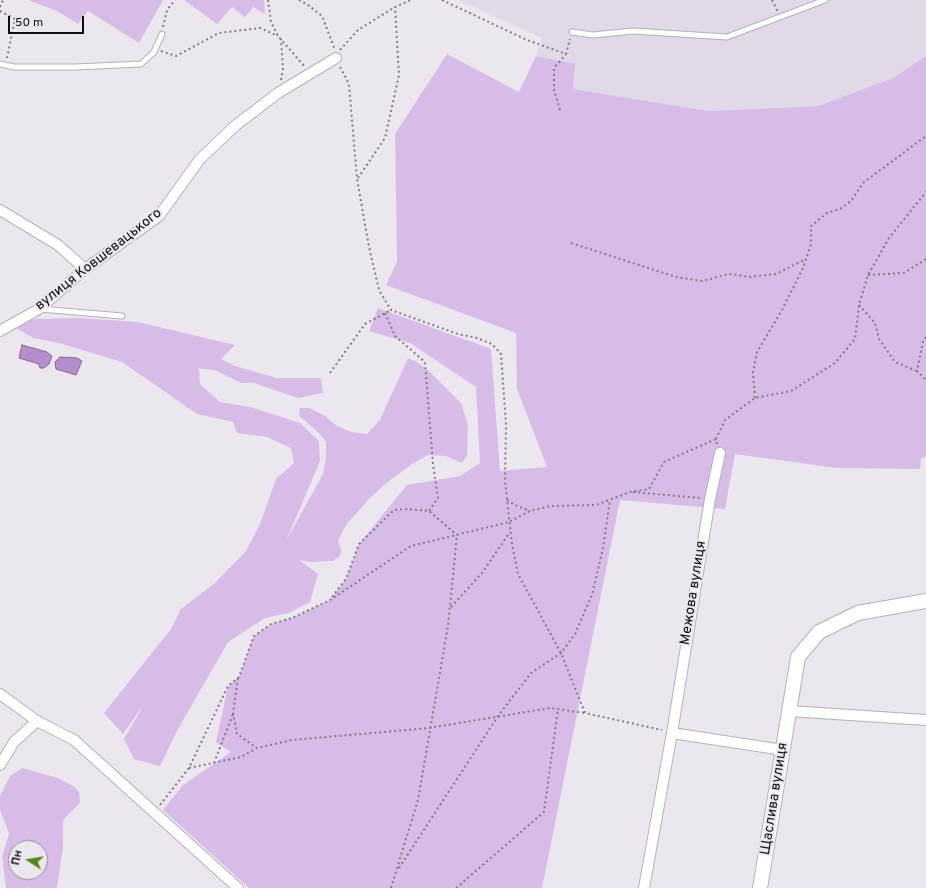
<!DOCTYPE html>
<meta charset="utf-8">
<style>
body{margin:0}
#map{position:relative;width:926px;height:888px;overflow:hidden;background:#ece7ef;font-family:Overpass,sans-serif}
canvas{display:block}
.north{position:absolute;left:8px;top:840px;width:40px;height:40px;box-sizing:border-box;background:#ece7ef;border:1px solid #949096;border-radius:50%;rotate:282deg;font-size:11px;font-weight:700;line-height:16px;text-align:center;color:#0f0d10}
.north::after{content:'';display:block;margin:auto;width:14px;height:18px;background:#55871c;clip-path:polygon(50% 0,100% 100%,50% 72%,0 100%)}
.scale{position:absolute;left:8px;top:16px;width:76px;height:18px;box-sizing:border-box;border:2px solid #0f0d10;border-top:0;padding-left:5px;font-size:12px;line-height:14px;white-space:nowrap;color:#0f0d10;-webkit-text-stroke:3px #ece7ef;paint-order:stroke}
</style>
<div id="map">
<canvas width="926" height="888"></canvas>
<div class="north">Пн</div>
<div class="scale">50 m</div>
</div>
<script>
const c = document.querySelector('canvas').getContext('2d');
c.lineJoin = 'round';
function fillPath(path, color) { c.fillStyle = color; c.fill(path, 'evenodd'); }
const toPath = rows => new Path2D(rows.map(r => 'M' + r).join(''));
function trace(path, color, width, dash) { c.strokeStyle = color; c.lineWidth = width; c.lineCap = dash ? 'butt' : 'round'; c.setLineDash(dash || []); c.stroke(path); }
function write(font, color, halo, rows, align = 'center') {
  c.font = font + ' Overpass,sans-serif'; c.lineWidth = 4; c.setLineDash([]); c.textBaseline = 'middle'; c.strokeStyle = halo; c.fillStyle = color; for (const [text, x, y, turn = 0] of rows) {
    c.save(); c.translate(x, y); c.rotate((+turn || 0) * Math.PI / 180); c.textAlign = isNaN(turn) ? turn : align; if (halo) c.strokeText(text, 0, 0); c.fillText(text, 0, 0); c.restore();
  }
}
const built = toPath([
 [458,0,926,0,926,56,893,78,818,106,708,111,572,89,575,65,536,56,542,38]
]);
const green = toPath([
 [28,0,163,0,139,43,88,11,78,24,57,11],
 [184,0,264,0,265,14,253,7,245,17,232,7,217,24],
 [447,54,519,92,536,56,575,64,573,89,708,111,818,106,893,78,926,56,926,457,921,458,920,469,837,468,735,454,725,509,620,500,542,888,249,888,163,810,183,785,231,752,216,742,228,686,239,677,254,636,271,624,292,618,330,600,346,579,359,544,407,485,460,476,480,463,476,387,410,343,369,331,378,308,491,349,500,471,547,467,517,389,516,333,386,285,397,262,395,134],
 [78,318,138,322,235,345,221,359,235,366,277,378,321,378,323,393,298,398,254,383,241,383,217,371,199,368,200,384,220,402,250,407,300,423,319,441,320,461,286,541,323,474,326,458,326,442,316,430,299,416,300,408,309,408,324,415,337,426,351,432,367,434,380,420,408,358,415,361,429,371,461,403,468,425,467,456,462,463,446,456,428,455,412,464,385,484,367,501,346,525,338,540,341,550,340,556,333,561,311,562,299,560,318,574,310,602,289,613,265,618,228,642,178,729,160,766,134,759,124,739,145,703,123,734,104,713,171,629,181,609,216,582,246,551,260,524,276,479,294,463,291,448,267,437,237,433,233,422,197,414,122,362,59,343,33,338,16,328,22,322,37,319],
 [22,768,58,778,73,786,79,792,80,803,63,820,63,847,57,888,6,888,2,857,9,833,0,810,0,796,10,776],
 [16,848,40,848,40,872,16,872]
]);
const water = toPath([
 [22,345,47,352,52,356,49,364,44,368,40,368,39,364,19,358,22,345],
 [60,357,77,358,82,361,76,375,56,369,55,362,60,357]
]);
const path = toPath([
 [268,0,271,22,278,36,305,67],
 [299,0,308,5,322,16,335,50],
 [442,0,527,40,566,54,570,39],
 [772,0,778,12],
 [0,7,3,0],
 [0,11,15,19,7,58],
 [163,27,167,10,175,0],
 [340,50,358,30,395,7,411,0],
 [161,51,176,56,219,33,260,28,278,36],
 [340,67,349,84,357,179,369,247,379,290,391,310,458,334,477,338,492,344,501,354,506,424,505,481,512,544,518,574,561,653,585,713,662,730],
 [281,80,283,69,281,39],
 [560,110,554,90,554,68,566,54],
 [358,178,385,138,399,75,395,7],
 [571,243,676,277,702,281,729,274,749,277,776,274,806,259],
 [868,275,904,273,926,259],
 [859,305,875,323,879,339,895,362,917,371],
 [385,313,395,336,425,362,433,464,438,498,429,511],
 [926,337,923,341,917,371,926,380],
 [330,373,365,324,391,310],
 [755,398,753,373,757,352,782,310,803,268,811,244,811,226,827,213,842,208,851,201,863,183,926,136],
 [717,444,716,439,725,420,755,398,791,391,835,363,855,339,859,305,868,275,889,238,926,192],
 [633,492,701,498],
 [507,500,517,506,530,511],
 [332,597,346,579,359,544,394,510,407,509,429,511,457,535],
 [451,607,482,573,510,532],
 [238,678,233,713,237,734,257,748],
 [214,763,233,714],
 [189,768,241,757,257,748,292,740,429,728,550,708,585,713],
 [160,805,189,768,228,686,239,677,254,636,271,624,292,618,330,600,411,546,509,522,530,511,550,506,596,505,630,492,649,489,664,462,716,439],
 [399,868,498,716,531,673,561,653,575,634,592,595,603,548,610,500],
 [391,888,418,800,448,626,457,535],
 [456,888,544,812,558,709]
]);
const lane = toPath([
 [572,32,593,35,633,31,727,37,825,0],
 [0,64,14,67,75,67,141,64,154,52,162,34],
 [40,309,122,316]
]);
const street = toPath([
 [0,210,58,245,85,269],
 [0,331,39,309,85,269,159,216,200,159,236,125,278,93,336,58],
 [0,694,37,721,74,740,238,888],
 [789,711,926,720],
 [672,733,783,750],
 [0,765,14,742,37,721],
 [644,888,672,733,710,499,720,453]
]);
const secondary = toPath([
 [760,888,798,657,819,632,858,613,926,601]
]);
const streetNames = [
 ["вулиця Ковшевацького",99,260,-38],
 ["Межова вулиця",694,593,-81],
 ["Щаслива вулиця",775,799,-81]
];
fillPath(built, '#e2d9e8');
fillPath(green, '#d7bce8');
fillPath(water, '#b48ecc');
trace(water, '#826794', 1);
trace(lane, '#b5b0b8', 7);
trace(street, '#b5b0b8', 12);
trace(secondary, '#b5b0b8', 16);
trace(path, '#807c82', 2, [2, 3]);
trace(lane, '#fff', 5);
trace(street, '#fff', 10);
trace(secondary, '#fff', 14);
write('14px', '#0f0d10', '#ece7ef', streetNames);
</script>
